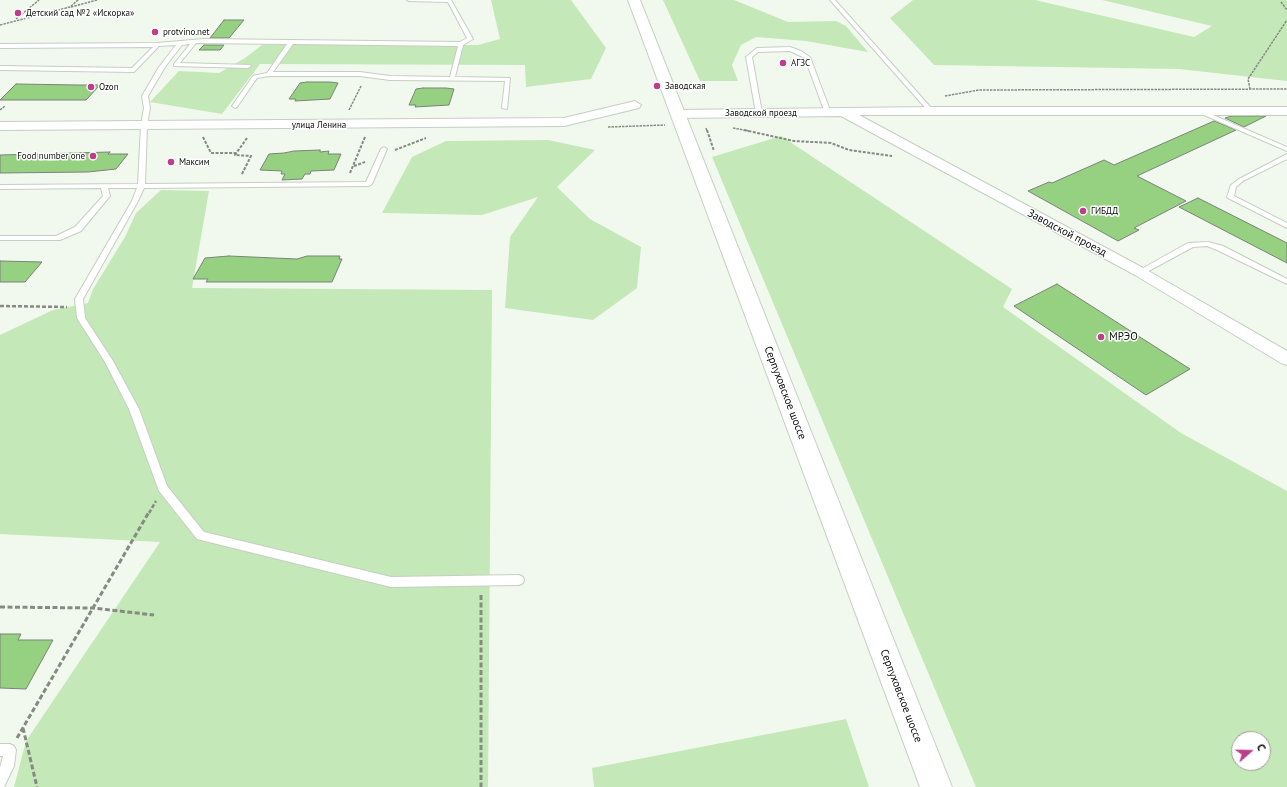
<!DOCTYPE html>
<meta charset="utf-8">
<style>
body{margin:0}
#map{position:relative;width:1287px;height:787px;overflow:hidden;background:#f1f9ee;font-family:"PT Sans",sans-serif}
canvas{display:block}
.north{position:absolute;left:1231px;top:731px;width:40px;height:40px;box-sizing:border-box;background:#fff;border:1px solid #9d9f9d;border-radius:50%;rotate:70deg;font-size:11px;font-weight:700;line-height:16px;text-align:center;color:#0b0e0a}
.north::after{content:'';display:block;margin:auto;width:14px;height:18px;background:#bd3e8a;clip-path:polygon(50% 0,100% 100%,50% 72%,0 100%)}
</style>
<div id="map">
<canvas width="1287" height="787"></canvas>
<div class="north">С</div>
</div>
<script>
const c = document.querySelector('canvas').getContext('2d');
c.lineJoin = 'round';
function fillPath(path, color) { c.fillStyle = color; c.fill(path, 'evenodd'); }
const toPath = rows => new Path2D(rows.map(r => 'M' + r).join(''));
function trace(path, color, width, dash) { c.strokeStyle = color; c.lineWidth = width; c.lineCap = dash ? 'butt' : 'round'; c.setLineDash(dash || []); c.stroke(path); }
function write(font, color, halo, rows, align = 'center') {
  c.font = font + ' "PT Sans",sans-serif'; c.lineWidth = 3; c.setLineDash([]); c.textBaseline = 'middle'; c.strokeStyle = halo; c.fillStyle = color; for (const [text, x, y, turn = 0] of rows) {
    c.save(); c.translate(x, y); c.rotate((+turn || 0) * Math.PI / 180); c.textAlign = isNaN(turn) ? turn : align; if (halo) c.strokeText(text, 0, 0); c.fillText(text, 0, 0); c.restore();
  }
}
const green = toPath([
 [491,0,571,0,606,48,591,79,526,87,525,65,260,64,222,114,150,102,179,71,219,73,245,58,262,45,478,45,500,39],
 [663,0,734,0,788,22,836,21,846,26,868,52,806,41,756,37,741,45,732,65,738,81,700,81],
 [913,0,1035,0,1194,37,1212,26,1102,0,1287,0,1287,81,1179,69,934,65,890,18],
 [781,136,1012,289,1003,307,1181,433,1287,491,1287,787,976,787,712,157],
 [1239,739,1263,739,1263,763,1239,763],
 [548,140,595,150,557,187,590,219,641,247,637,288,593,320,505,308,510,237,538,197,482,215,382,213,412,157,446,141],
 [161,190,209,191,192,288,492,290,488,787,14,787,26,741,160,542,0,534,0,335,53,310,88,303,93,289,125,237,136,213],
 [846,719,869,787,594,787,592,768]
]);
const building = toPath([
 [224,20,244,20,229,38,210,38,224,20],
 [204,45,224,45,220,50,199,50,204,45],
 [307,82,330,82,338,83,330,99,295,101,296,99,289,99,300,83,307,82],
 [16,84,78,85,100,85,86,100,0,100,16,84],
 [423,88,446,88,454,89,449,105,415,107,416,105,409,105,416,89,423,88],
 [1232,116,1266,116,1244,127,1225,118,1232,116],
 [1214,121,1236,130,1137,176,1186,201,1134,228,1139,230,1118,241,1028,191,1049,182,1052,183,1104,160,1114,165,1214,121],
 [320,150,320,152,329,151,328,154,341,154,334,170,311,171,310,174,305,174,302,179,282,180,285,174,281,174,282,171,260,170,269,154,284,153,294,151,320,150],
 [110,152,108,154,128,154,116,169,88,172,0,173,0,155,110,152],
 [1198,198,1287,243,1287,263,1179,207,1198,198],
 [229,256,297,259,307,256,340,256,339,259,342,259,332,282,206,282,208,279,193,279,205,258,229,256],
 [0,261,42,262,25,282,0,282,0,261],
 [1057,284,1190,369,1146,395,1014,306,1057,284],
 [0,634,21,634,18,640,53,640,26,689,0,688,0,634]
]);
const pathFar3 = toPath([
 [1281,2,1287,10],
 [71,7,97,0],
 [16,19,39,0],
 [0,25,70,7,78,0],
 [1250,89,1248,79,1287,20],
 [945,96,979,90,1287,89],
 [0,110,5,106],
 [349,110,361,86],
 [608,127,665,125],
 [706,128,707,131],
 [733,128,749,131]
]);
const pathFar2 = toPath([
 [707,130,714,151],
 [744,130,794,141,831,143,849,150,892,156],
 [203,137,211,153,236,153],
 [395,150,426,138],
 [354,166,365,162],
 [350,173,365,137],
 [242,174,251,156,235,155,247,138]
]);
const pathFar1 = toPath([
 [0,306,67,307],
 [149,513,156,501]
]);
const path = toPath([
 [481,595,481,787],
 [0,607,93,608,154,615],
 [23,728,37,787],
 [17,738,149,512]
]);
const lane = toPath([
 [407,0,451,0,473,39,463,45,455,77,510,78,507,109,502,108,505,81,390,80,360,76,269,76,257,78,237,107,235,108,232,106,253,76,267,73,287,44,196,43,180,63,250,65,251,66,248,68,174,66,174,64,190,44,182,45,165,67,148,96,150,108,147,125,145,184,366,182,381,149,384,147,387,149,372,184,369,186,144,188,138,201,83,299,85,318,113,361,139,409,167,486,204,532,391,577,519,575,523,577,524,580,523,583,519,585,391,587,197,539,159,491,129,409,105,362,77,318,75,299,132,201,137,188,108,188,110,196,81,231,60,240,0,240,0,236,56,236,75,227,103,196,101,188,0,189,0,185,138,184,141,125,144,108,142,96,159,67,176,45,159,46,134,72,0,70,0,66,132,68,153,47,0,48,0,44,157,43,204,39,460,42,467,38,448,2,409,1,407,0],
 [293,44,458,46,450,77,390,76,360,72,273,72,293,44],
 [830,0,835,0,933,110,933,112,929,112,830,0],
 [790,47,801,51,810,57,831,113,830,114,825,113,805,58,790,51,758,52,752,57,762,113,759,115,756,113,746,57,757,48,790,47],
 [1199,109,1287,147,1287,151,1197,112,1196,111,1199,109],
 [1287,154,1287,159,1243,181,1236,187,1234,196,1287,223,1287,228,1228,198,1227,197,1231,185,1239,179,1287,154],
 [1208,242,1223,246,1287,279,1287,284,1217,250,1207,246,1193,247,1143,274,1137,274,1136,272,1188,243,1208,242],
 [0,744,10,744,14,746,16,750,14,766,4,787,0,787,0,768,3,756,0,756,0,744]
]);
const street = toPath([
 [635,101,641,105,639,108,564,126,0,130,0,122,564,118,635,101],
 [931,107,1287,107,1287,115,859,115,1145,269,1287,351,1287,365,1281,363,1135,275,841,116,677,118,671,114,677,110,931,107]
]);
const secondary = toPath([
 [628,0,640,0,952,787,920,787,628,0]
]);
const markers = [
 [18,13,4,"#bd3e8a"],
 [155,32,4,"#bd3e8a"],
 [783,63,4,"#bd3e8a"],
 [657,86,4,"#bd3e8a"],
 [91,87,4,"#bd3e8a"],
 [93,156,4,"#bd3e8a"],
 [171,162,4,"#bd3e8a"],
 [1083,211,4,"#bd3e8a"],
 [1101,337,4,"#bd3e8a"]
];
const farPoinames = [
 ["Детcкий сад №2 «Искорка»",26,13],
 ["protvino.net",163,32],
 ["АГЗС",791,63],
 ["Заводская",665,86],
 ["Ozon",99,87],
 ["Food number one",85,156,"right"],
 ["Максим",179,162],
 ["ГИБДД",1091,211]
];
const farStreetnames = [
 ["Заводской проезд",761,113],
 ["улица Ленина",319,125]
];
const streetNames = [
 ["Заводской проезд",1067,233,28],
 ["Серпуховское шоссе",785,393,69],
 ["Серпуховское шоссе",901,696,69]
];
const poiNames = [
 ["МРЭО",1109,337]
];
fillPath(green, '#c4e8b7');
fillPath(building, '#96d081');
trace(building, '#7b8379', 1);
trace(lane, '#c6cec3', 2);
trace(street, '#c6cec3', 2);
trace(secondary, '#c6cec3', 2);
trace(pathFar3, '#858b83', 1.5, [2.5, 1]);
trace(pathFar2, '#858b83', 2, [3, 1.5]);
trace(pathFar1, '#858b83', 2.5, [4, 2]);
trace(path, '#858b83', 3, [5, 2.5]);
fillPath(lane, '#fff');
fillPath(street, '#fff');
fillPath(secondary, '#fff');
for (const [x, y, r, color] of markers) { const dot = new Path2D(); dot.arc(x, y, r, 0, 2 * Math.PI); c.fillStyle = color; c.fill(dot); trace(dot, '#fff', 1.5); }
write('9px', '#0b0e0a', '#fff', farPoinames, 'left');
write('9px', '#0b0e0a', '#fff', farStreetnames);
write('11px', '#0b0e0a', '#fff', streetNames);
write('11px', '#0b0e0a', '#fff', poiNames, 'left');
</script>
